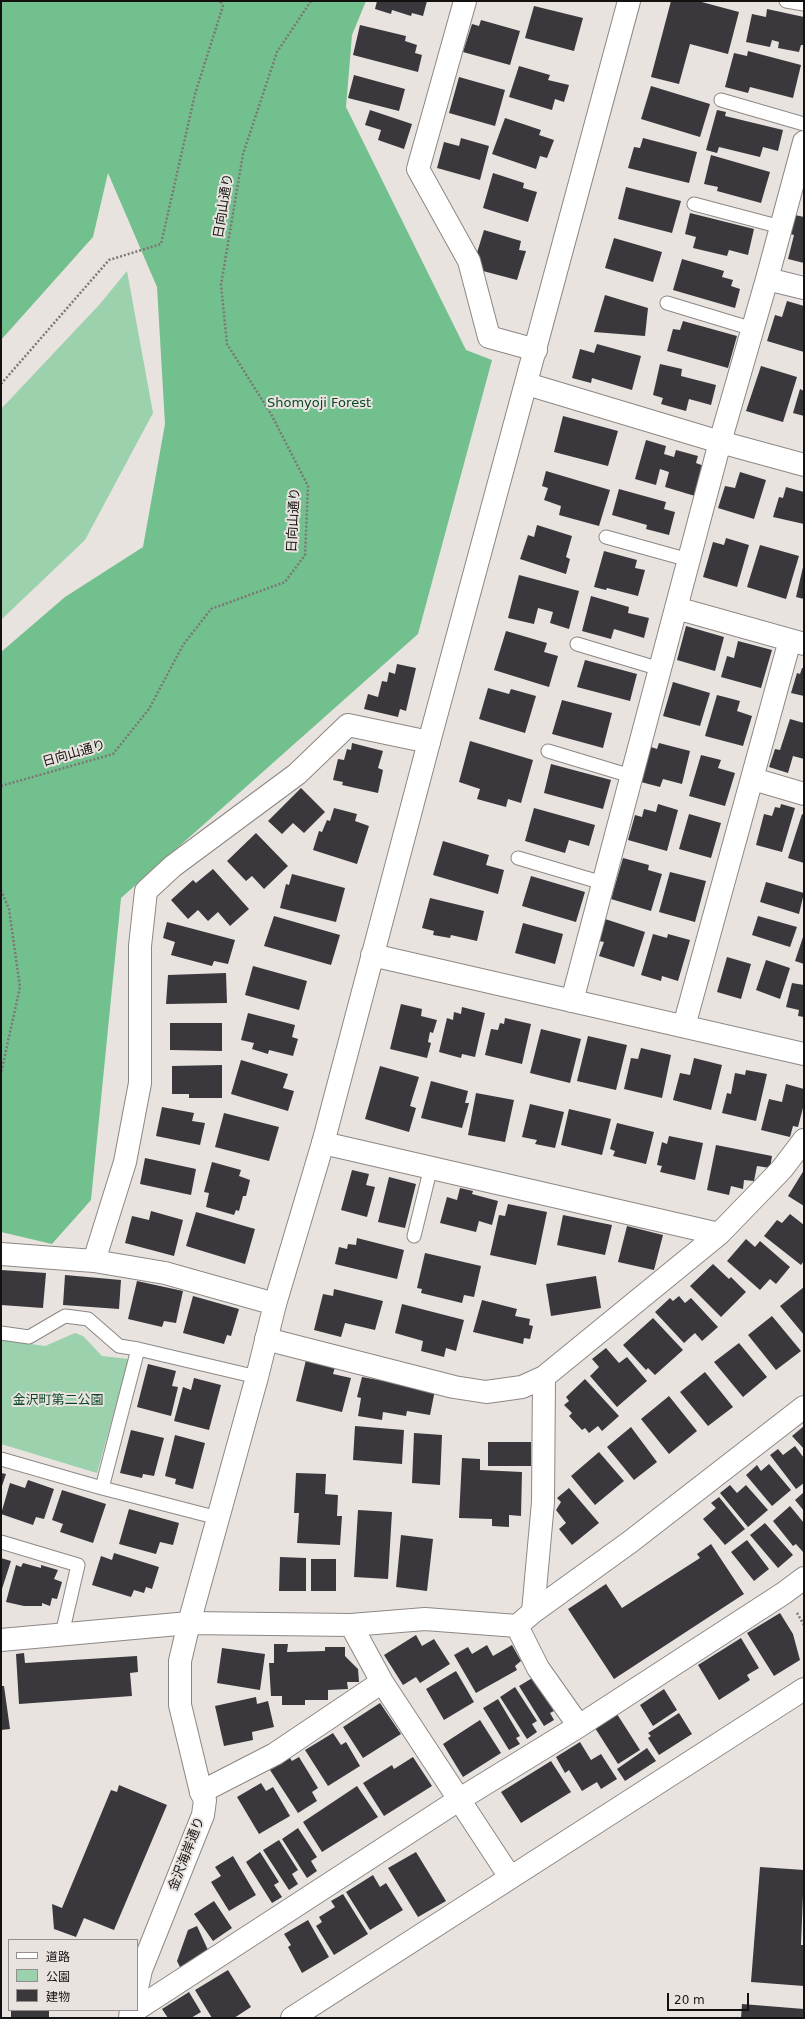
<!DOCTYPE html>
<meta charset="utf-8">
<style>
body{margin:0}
#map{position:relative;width:805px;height:2019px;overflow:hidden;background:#e9e3df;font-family:"DejaVu Sans","Noto Sans JP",sans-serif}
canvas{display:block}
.frame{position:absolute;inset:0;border:2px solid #141211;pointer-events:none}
.legend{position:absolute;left:8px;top:1939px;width:130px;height:72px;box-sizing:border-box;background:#e9e3df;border:1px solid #948f8d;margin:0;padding:5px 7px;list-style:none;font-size:12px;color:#141211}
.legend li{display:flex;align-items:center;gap:8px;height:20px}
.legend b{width:20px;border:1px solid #948f8d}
.scale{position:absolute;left:667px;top:1993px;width:82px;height:18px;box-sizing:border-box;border:2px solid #141211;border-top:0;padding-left:5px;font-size:12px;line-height:14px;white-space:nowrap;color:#141211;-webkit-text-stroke:3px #e9e3df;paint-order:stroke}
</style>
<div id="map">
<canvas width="805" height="2019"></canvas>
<div class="frame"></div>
<ul class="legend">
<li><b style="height:5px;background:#fff"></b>道路</li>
<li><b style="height:11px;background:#9bd1ad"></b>公園</li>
<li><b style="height:11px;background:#3a383d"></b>建物</li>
</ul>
<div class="scale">20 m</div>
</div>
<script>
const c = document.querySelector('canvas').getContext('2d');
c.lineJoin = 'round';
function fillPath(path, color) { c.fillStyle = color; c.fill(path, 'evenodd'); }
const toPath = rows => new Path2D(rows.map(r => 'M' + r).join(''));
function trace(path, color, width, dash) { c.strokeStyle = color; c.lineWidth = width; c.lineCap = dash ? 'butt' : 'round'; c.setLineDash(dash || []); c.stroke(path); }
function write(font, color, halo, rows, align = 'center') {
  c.font = font + ' "DejaVu Sans","Noto Sans JP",sans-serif'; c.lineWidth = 4; c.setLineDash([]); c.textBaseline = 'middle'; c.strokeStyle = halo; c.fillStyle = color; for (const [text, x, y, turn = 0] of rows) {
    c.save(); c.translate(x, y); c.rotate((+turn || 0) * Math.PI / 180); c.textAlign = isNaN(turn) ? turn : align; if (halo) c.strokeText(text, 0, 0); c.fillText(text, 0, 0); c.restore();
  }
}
const green = toPath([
 [127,271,153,413,85,540,1,620,1,409,99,305],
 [75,1333,83,1336,102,1356,129,1359,97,1473,1,1444,1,1340,45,1346]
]);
const forest = toPath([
 [1,1,366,1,352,35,346,107,466,350,492,360,418,634,121,898,91,1200,52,1244,1,1232,1,652,65,597,143,547,165,424,157,287,108,173,93,237,1,340]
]);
const building = toPath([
 [377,1,427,1,423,16,412,13,411,16,392,10,391,14,375,9],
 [671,1,698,1,739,12,728,54,690,44,679,84,651,77],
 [534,6,583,18,574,51,525,38],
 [767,9,804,17,804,45,801,45,799,52,778,48,779,42,772,40,770,47,746,42,752,14,766,17],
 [481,20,520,31,510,65,463,52,472,24,479,26],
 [360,25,406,36,405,41,417,45,415,53,422,55,418,72,353,55],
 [748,51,801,65,793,98,750,87,748,93,725,87,734,53,747,56],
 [519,66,550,75,548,80,569,85,564,102,555,99,552,110,509,97],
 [354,75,405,89,399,111,348,98],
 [459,77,505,90,495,126,449,113],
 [651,86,710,104,700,137,641,119],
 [370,110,412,124,404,149,378,140,381,130,365,125],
 [717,110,726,112,725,116,783,130,778,151,763,147,760,157,719,147,717,153,706,150],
 [505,118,541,130,539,135,554,140,547,158,540,156,536,169,492,154],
 [461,138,489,146,480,180,437,168,444,142,459,146],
 [643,138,697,152,689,183,628,168,634,147,640,148],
 [711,155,770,172,761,203,717,191,718,187,704,184],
 [493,173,524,183,523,188,537,192,528,222,483,208],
 [626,187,681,201,672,233,618,219],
 [690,213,754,229,748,255,729,250,727,256,693,248,696,237,685,234],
 [795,215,804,217,804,263,788,259,794,235,790,234],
 [484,230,521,241,519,250,526,251,517,280,483,271,476,256],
 [614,238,662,252,653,282,605,268],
 [682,259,724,271,722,277,733,280,731,286,740,289,735,308,673,290],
 [605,295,648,308,645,336,594,332],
 [787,301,804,306,804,352,767,341,775,315,782,317],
 [683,321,737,336,728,368,667,351,673,329,680,330],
 [597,344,641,356,632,390,592,378,591,383,572,378,580,349,594,353],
 [660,364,682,369,681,376,716,385,711,405,689,399,686,411,661,404,663,398,653,395],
 [761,366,797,377,783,422,746,411],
 [800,389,804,391,804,416,793,413],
 [563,416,618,431,608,466,554,452],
 [646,440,666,446,664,454,674,457,676,450,698,456,696,463,704,466,695,496,665,487,669,472,660,469,656,485,635,479],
 [546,471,610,490,599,526,559,515,561,506,544,500,548,488,542,486],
 [740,472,766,480,754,519,718,508,725,486,735,488],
 [786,487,804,492,804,524,773,517,779,497,783,498],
 [619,489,666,502,664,509,675,512,669,535,646,529,647,525,612,515],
 [537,525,572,536,566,557,570,559,566,574,520,559,528,535,534,537],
 [726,538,749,545,737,587,703,577,713,542,724,545],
 [760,545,799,556,786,599,747,587],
 [604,551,637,560,635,568,645,570,638,596,607,588,606,590,594,587],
 [803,567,804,567,804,599,796,597],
 [519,575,579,591,569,629,550,623,553,612,538,608,534,624,508,618],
 [591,596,629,607,628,613,649,618,644,638,614,629,611,639,582,631],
 [686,626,724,637,715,671,677,660],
 [506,631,547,643,544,652,558,656,549,687,494,670],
 [738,641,772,650,761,688,721,677,727,656,734,658],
 [585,660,637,674,630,701,577,687],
 [397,664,416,668,406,711,400,709,398,717,364,709,368,694,378,697,382,681,387,682,389,672,395,674],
 [802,668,804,668,804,696,791,693,797,673,800,674],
 [673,682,710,693,700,726,663,716],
 [488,688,509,694,511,689,536,696,525,733,479,719],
 [717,695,740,701,737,711,752,716,743,746,705,736],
 [562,700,612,713,603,748,552,734],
 [790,719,804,723,804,759,793,756,788,773,769,767,775,749,780,750],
 [470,741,533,760,521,803,508,799,506,807,477,799,480,789,459,782],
 [352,743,383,751,378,768,383,770,378,793,342,785,343,782,333,780,338,759,344,760,347,749,351,750],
 [659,743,690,751,682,784,663,779,660,787,641,782,651,747,657,749],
 [701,755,721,760,718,768,735,773,725,806,689,796],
 [551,764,611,780,603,809,544,793],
 [301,788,325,812,304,833,293,823,282,834,268,821],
 [658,804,678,810,667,851,628,840,635,815,642,817,644,809,656,812],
 [781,804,795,808,782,852,756,845,764,814,772,816,775,807,780,808],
 [334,808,357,814,355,821,369,826,357,864,313,850,319,831,322,832,327,820,330,821],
 [534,808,595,825,589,846,569,840,565,853,525,841],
 [689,814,721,823,711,858,679,849],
 [802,814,804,815,804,863,788,858],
 [256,833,288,866,264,889,252,876,246,881,227,861],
 [443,841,489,855,486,865,504,870,498,894,433,875],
 [623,858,649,865,648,870,662,874,651,911,611,899],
 [213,869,249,909,230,926,218,912,208,921,198,910,188,919,171,900,193,880,196,883],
 [670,872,706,881,695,922,659,912],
 [292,874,345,888,336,922,280,908,286,884,289,885],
 [531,876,585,892,576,922,522,906],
 [766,882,804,893,799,914,760,902],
 [430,898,484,911,477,941,451,935,450,938,433,935,434,931,422,928],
 [274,916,340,935,331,965,264,946],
 [758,916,797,927,790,947,752,935],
 [605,919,645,932,634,967,599,956,604,942,599,941],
 [167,922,235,940,228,964,214,961,212,966,171,955,175,942,163,938],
 [523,923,563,934,555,964,515,953],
 [653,934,667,938,668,934,690,940,678,981,662,976,661,981,641,975],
 [804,934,804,964,795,961],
 [727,957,751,964,741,999,717,992],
 [766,960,790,968,780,999,756,990],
 [253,966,307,981,299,1010,245,995],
 [226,973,227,1003,166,1004,168,975],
 [792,983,804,985,804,1017,798,1016,799,1010,786,1007],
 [401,1004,422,1009,421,1016,437,1020,433,1033,430,1032,428,1042,431,1043,427,1058,390,1049],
 [462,1007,485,1013,475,1057,462,1054,461,1058,439,1052,447,1018,453,1020,454,1012,461,1014],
 [248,1013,295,1025,292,1037,298,1039,293,1056,269,1050,268,1054,252,1049,254,1043,241,1040],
 [505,1018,531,1024,522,1064,485,1055,491,1029,498,1030,500,1023,504,1024],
 [170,1023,222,1023,222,1051,170,1050],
 [541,1029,581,1039,570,1083,530,1073],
 [588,1036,627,1045,616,1090,577,1081],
 [641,1048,671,1055,662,1098,624,1089,631,1058,638,1059],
 [694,1058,722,1065,711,1110,673,1100,680,1073,690,1075],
 [241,1060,288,1074,283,1088,294,1091,288,1111,231,1094],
 [222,1065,222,1098,189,1098,189,1094,172,1094,172,1066],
 [380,1066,419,1077,410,1106,416,1108,409,1132,365,1119],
 [746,1070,767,1074,756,1121,722,1113,727,1093,731,1094,735,1073,745,1075],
 [431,1081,468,1091,465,1103,469,1103,462,1128,421,1118],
 [786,1084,804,1089,804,1104,798,1127,793,1126,790,1137,761,1130,769,1099,782,1102],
 [476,1093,514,1100,505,1142,468,1135],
 [530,1104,564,1112,555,1148,535,1144,537,1140,522,1137],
 [162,1107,194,1113,192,1121,205,1123,200,1145,156,1136],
 [569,1109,611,1119,602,1155,561,1145],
 [224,1113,279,1127,269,1161,215,1147],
 [617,1123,654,1132,646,1164,613,1156,615,1151,610,1149],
 [669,1136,703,1143,695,1180,660,1172,662,1166,657,1165,662,1142,667,1144],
 [716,1145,772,1156,770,1168,757,1166,754,1181,744,1180,743,1189,731,1186,729,1195,707,1190],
 [145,1158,196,1169,191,1195,140,1184],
 [212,1162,241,1170,239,1176,250,1180,246,1196,243,1196,239,1211,236,1210,234,1215,206,1207,209,1193,204,1192],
 [352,1170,369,1174,366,1185,375,1187,367,1217,341,1210],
 [804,1170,804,1206,788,1196],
 [389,1177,416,1184,405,1228,378,1222],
 [460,1188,473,1191,472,1194,498,1201,492,1225,479,1221,476,1232,440,1223,447,1197,457,1200],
 [508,1204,547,1212,536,1265,490,1255,499,1215,505,1216],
 [151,1211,183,1220,174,1256,125,1243,132,1216,149,1220],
 [196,1212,255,1229,245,1264,186,1246],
 [790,1214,804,1225,804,1261,801,1265,764,1236,777,1220,782,1223],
 [563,1215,612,1225,605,1255,557,1245],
 [627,1226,663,1235,654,1270,618,1262],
 [357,1238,404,1250,397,1279,335,1264,339,1247,347,1249,348,1244,356,1245],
 [746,1239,755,1247,760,1241,790,1267,776,1284,770,1279,760,1290,727,1261],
 [425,1253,481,1266,474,1297,464,1295,462,1303,421,1293,422,1289,417,1288],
 [713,1264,729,1279,731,1277,746,1292,721,1317,690,1286],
 [1,1270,46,1273,43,1308,1,1305],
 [65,1275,121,1280,119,1309,63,1305],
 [596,1276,601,1308,551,1316,546,1284],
 [137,1281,183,1291,176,1323,164,1321,162,1327,128,1319],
 [804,1287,804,1335,780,1306],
 [334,1289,383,1301,375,1330,345,1323,341,1337,314,1330,323,1294,333,1296],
 [193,1296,239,1309,231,1336,227,1335,224,1344,183,1333],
 [679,1296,685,1303,691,1298,718,1327,702,1341,695,1333,684,1343,655,1312,670,1298,673,1301],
 [482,1300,517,1309,515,1316,530,1319,529,1325,533,1326,530,1339,524,1338,523,1344,473,1332],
 [402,1304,464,1320,456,1351,446,1348,444,1357,421,1351,423,1341,395,1333],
 [772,1316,801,1351,776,1370,748,1335],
 [653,1318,683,1350,655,1375,648,1368,646,1370,623,1345],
 [739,1343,767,1377,743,1397,714,1362],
 [606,1348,619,1363,627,1357,647,1381,617,1407,590,1376,599,1367,592,1359],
 [306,1360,335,1367,333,1374,351,1378,342,1412,296,1401],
 [148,1364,176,1371,172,1386,178,1387,171,1416,137,1407],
 [705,1372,733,1407,708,1426,680,1392],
 [362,1377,435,1390,430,1415,407,1411,406,1416,383,1412,382,1420,358,1416,361,1398,357,1397],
 [194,1378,221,1385,209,1430,174,1421,183,1387,191,1390],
 [585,1379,619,1416,602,1431,598,1426,589,1433,585,1428,582,1430,569,1416,572,1413,564,1405,569,1401,566,1397],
 [669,1396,697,1431,669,1454,641,1419],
 [355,1426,404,1430,402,1464,353,1460],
 [804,1426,804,1449,792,1436],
 [631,1427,657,1462,634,1480,607,1447],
 [131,1430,164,1438,154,1476,143,1474,142,1478,120,1473],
 [414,1433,442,1435,440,1485,412,1483],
 [175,1435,205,1443,193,1489,175,1484,176,1479,165,1476],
 [488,1442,531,1442,531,1466,488,1466],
 [795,1446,804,1458,804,1483,796,1489,770,1455,778,1449,783,1455],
 [599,1452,624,1481,595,1505,571,1476],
 [462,1458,480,1459,480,1470,522,1472,521,1516,509,1515,509,1527,492,1526,492,1519,459,1518],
 [769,1464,791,1490,772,1506,746,1475,757,1465,761,1471],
 [1,1473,6,1474,1,1489],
 [296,1473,326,1474,325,1494,338,1495,337,1516,342,1516,340,1545,297,1543,299,1513,294,1513],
 [28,1480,54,1489,44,1519,36,1517,33,1525,1,1514,10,1483,25,1488],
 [730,1485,737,1493,746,1485,768,1510,748,1527,720,1493],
 [569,1488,599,1523,572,1545,559,1529,566,1523,556,1510,561,1502,557,1498],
 [62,1490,106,1504,93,1543,60,1532,63,1524,52,1520],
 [804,1492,804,1511,795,1500],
 [719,1497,745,1529,725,1545,703,1519,716,1508,711,1503],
 [790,1506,804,1523,803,1552,796,1544,793,1546,773,1521],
 [129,1509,179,1523,173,1545,160,1542,156,1554,119,1544],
 [358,1510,392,1512,388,1579,354,1577],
 [765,1523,793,1555,778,1568,750,1535],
 [401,1535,433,1539,427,1591,396,1587],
 [747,1540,769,1569,754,1581,731,1552],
 [711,1544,744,1594,614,1679,568,1609,606,1584,622,1608,700,1558,697,1554],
 [114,1553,159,1567,152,1589,146,1587,144,1593,134,1590,131,1597,92,1585,101,1556,112,1560],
 [280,1557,306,1558,306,1591,279,1591],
 [1,1558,11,1561,1,1592],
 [311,1559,336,1559,336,1591,311,1591],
 [23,1563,41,1568,41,1565,58,1570,54,1579,62,1582,57,1599,52,1598,50,1606,42,1603,42,1606,24,1606,6,1602,16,1565,21,1567],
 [780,1613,793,1634,800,1660,774,1676,747,1633],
 [416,1635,422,1646,434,1639,450,1664,420,1683,416,1677,403,1685,384,1655],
 [741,1638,759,1668,747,1675,750,1680,719,1700,698,1665],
 [274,1644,288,1644,287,1652,325,1651,325,1647,345,1647,345,1656,358,1669,359,1682,347,1682,348,1689,328,1690,328,1700,305,1700,305,1705,282,1705,282,1696,271,1696,269,1663,274,1663],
 [487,1645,493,1656,512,1645,521,1661,515,1666,517,1670,476,1693,454,1655,468,1647,472,1654],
 [222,1648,265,1654,260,1690,217,1683],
 [24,1653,25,1663,137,1656,138,1672,130,1673,132,1696,19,1704,16,1654],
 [456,1671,474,1702,444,1720,426,1689],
 [534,1677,554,1711,550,1713,554,1720,544,1726,519,1686],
 [1,1686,4,1686,10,1729,1,1730],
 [515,1687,537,1721,532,1724,537,1732,527,1739,500,1697],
 [664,1689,677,1710,653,1726,640,1705],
 [256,1697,257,1704,268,1701,274,1727,252,1732,253,1740,224,1746,215,1706],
 [498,1699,520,1736,516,1738,520,1744,509,1750,483,1708],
 [380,1703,401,1734,363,1758,343,1727],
 [679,1713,692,1734,659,1755,648,1738,651,1736,648,1733],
 [617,1714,640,1750,618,1764,595,1728],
 [480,1720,501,1753,463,1777,443,1744],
 [333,1733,341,1745,346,1742,360,1766,328,1786,305,1750],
 [580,1742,591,1760,601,1754,617,1779,601,1789,597,1782,582,1791,569,1770,565,1773,556,1757],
 [647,1748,656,1761,625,1781,617,1769],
 [299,1757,318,1788,312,1792,317,1801,298,1813,270,1770,290,1758,292,1761],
 [413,1757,432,1786,384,1816,363,1783,392,1765,394,1769],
 [551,1761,571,1792,521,1823,501,1792],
 [261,1783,266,1791,273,1787,290,1816,259,1834,237,1797],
 [119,1785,167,1805,114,1930,84,1918,76,1937,54,1929,52,1904,62,1908,111,1790,117,1792],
 [357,1786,378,1817,322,1852,303,1822],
 [298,1828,317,1857,311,1861,317,1871,307,1878,282,1839],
 [279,1840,298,1870,292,1874,298,1884,289,1890,263,1850],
 [260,1852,279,1882,274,1885,282,1897,272,1903,246,1862],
 [416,1852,446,1901,418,1917,388,1868],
 [233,1856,256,1895,229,1911,211,1882,221,1876,215,1867],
 [760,1867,804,1870,801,1945,804,1945,804,1986,751,1982],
 [373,1875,380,1887,386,1883,403,1910,370,1930,346,1892],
 [343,1894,368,1934,334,1955,316,1926,322,1922,319,1917,335,1907,331,1901],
 [214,1901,232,1928,213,1941,194,1914],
 [308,1920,329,1957,302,1973,288,1947,291,1945,284,1934],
 [197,1926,208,1950,180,1967,177,1961,188,1930],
 [228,1970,251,2007,234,2018,212,2018,195,1990],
 [189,1992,201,2012,191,2018,168,2018,162,2009],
 [742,2004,804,2009,804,2018,741,2018],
 [11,2010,49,2010,49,2018,11,2018]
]);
const path = toPath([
 [1,384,109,260,161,244,195,94,223,6,220,1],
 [1,786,113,754,149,709,183,645,211,609,285,582,305,555,308,486,271,414,227,344,221,285,243,154,277,52,311,1],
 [1,890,9,909,20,987,1,1073],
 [797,1613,804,1625]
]);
const service = toPath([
 [786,1,804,4],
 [721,100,804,124],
 [694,204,781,227],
 [667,303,753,329],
 [606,537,689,560],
 [577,644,660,669],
 [548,751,631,776],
 [518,858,603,883],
 [414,1236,431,1167],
 [1,1333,29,1337,65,1316,88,1319,119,1346,138,1349],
 [1,1459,102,1488,218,1518],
 [102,1488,138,1349,257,1377],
 [1,1542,78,1565,62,1634]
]);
const minor = toPath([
 [465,1,418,169,469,261,489,337,536,350],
 [767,279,804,288],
 [527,384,720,442,767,279,804,142],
 [676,608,804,644],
 [753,779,804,794],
 [572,1001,720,442,804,465],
 [684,1026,790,640],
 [323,1143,719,1234],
 [1,1254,94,1261,165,1273,275,1304],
 [94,1261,125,1162,140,1083,140,946,146,891,173,866,297,774,348,725,429,742],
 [266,1339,454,1387,486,1392,522,1387,544,1377,719,1234,782,1169,804,1140],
 [533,1612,543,1502,544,1377],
 [351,1625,382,1682,510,1877],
 [517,1626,538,1668,579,1726],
 [1,1640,189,1623,351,1625,425,1619,517,1626,533,1612,630,1542,804,1407],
 [201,1792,275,1754,382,1682],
 [137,2009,460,1799,579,1726,784,1593,804,1578],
 [292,2018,804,1689]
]);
const tertiary = toPath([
 [372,955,804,1054],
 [137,1988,141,1970,203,1815,205,1800,201,1792,180,1705,180,1661,189,1623,257,1377,275,1304,323,1143,429,742,629,1],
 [130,2018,131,2010]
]);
const streetNames = [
 ["日向山通り",224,206,-81],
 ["日向山通り",294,520,-87],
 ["日向山通り",74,754,-16],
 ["金沢海岸通り",187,1854,-69]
];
const parkNames = [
 ["Shomyoji Forest",319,404],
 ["金沢町第二公園",58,1401]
];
fillPath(green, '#9bd1ad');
fillPath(forest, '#73c08f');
fillPath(building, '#3a383d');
trace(service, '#8d8784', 15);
trace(minor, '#8d8784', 24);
trace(tertiary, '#8d8784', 24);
trace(path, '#7b7774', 2.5, [2, 2]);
trace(service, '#fff', 13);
trace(minor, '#fff', 22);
trace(tertiary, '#fff', 22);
write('13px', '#141211', '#e9e3df', streetNames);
write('13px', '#0a4829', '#e9e3df', parkNames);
</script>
